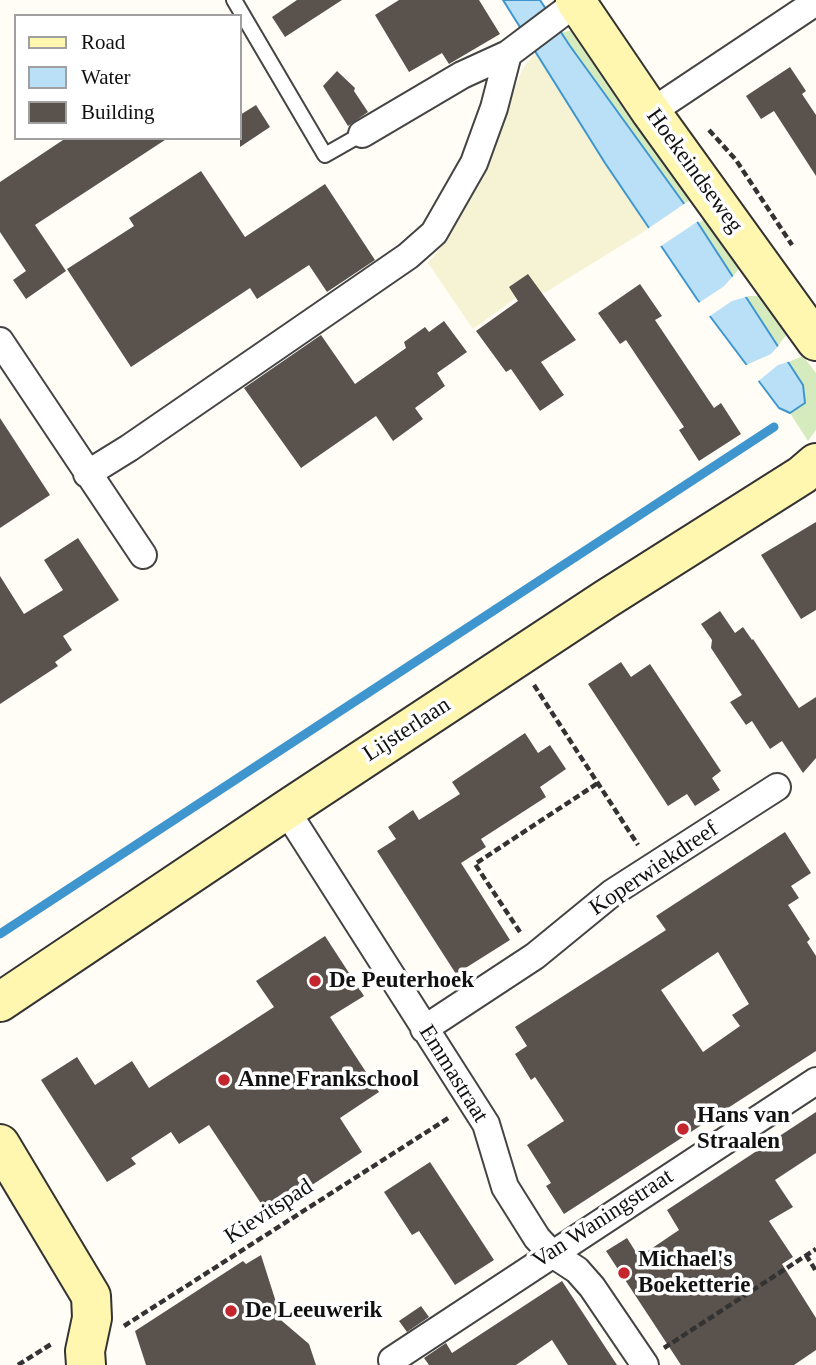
<!DOCTYPE html>
<style>
body{margin:0}
#map{position:relative;width:816px;height:1365px;overflow:hidden;background:#fffdf5;font-family:"Times New Roman",serif}
canvas{display:block}
.legend{position:absolute;left:14px;top:14px;width:228px;height:126px;box-sizing:border-box;background:#fff;border:2px solid #a0a0a0;margin:0;padding:9px 12px;list-style:none;font-size:21px;color:#111}
.legend li{display:flex;align-items:center;gap:14px;height:35px}
.legend b{width:35px;border:2px solid #a0a0a0}
</style>
<div id="map">
<canvas width="816" height="1365"></canvas>
<ul class="legend">
<li><b style="height:9px;background:#fff6b0"></b>Road</li>
<li><b style="height:19px;background:#b9e0f7"></b>Water</li>
<li><b style="height:19px;background:#5a524d"></b>Building</li>
</ul>
</div>
<script>
const c = document.querySelector('canvas').getContext('2d');
c.lineJoin = 'round';
function fillPath(path, color) { c.fillStyle = color; c.fill(path, 'evenodd'); }
const toPath = rows => new Path2D(rows.map(r => 'M' + r).join(''));
function trace(path, color, width, dash) { c.strokeStyle = color; c.lineWidth = width; c.lineCap = dash ? 'butt' : 'round'; c.setLineDash(dash || []); c.stroke(path); }
function write(font, color, halo, rows, align = 'center') {
  c.font = font + ' "Times New Roman",serif'; c.lineWidth = 7; c.setLineDash([]); c.textBaseline = 'middle'; c.strokeStyle = halo; c.fillStyle = color; for (const [text, x, y, turn = 0] of rows) {
    c.save(); c.translate(x, y); c.rotate((+turn || 0) * Math.PI / 180); c.textAlign = isNaN(turn) ? turn : align; if (halo) c.strokeText(text, 0, 0); c.fillText(text, 0, 0); c.restore();
  }
}
const farmland = toPath([
 [536,52,648,229,546,292,520,295,473,329,428,263,443,245,457,219,486,159,523,68]
]);
const green = toPath([
 [568,31,582,31,691,200,684,204,561,33],
 [707,218,740,267,733,277,698,223],
 [745,296,761,296,787,334,777,347],
 [803,356,816,373,816,430,808,441,790,413,804,403,803,385,788,362]
]);
const water = toPath([
 [503,0,540,0,570,46,698,223,803,385,805,403,790,413,779,408,697,299,605,163,503,0]
]);
const pier = toPath([
 [687,202,700,220,658,248,646,230],
 [735,274,749,296,732,301,707,318,697,304,723,287],
 [780,344,791,361,778,365,756,383,744,366,771,354]
]);
const stream = toPath([
 [0,934,774,427]
]);
const building = toPath([
 [297,0,342,0,285,37,272,17],
 [399,0,479,0,500,34,449,64,442,53,409,72,375,15],
 [790,67,806,91,802,94,816,115,816,176,774,111,761,119,746,96],
 [337,71,355,88,354,91,368,112,348,126,323,86],
 [256,105,270,127,240,147,240,115],
 [66,138,168,138,35,225,66,271,26,299,13,280,26,271,0,232,0,182],
 [201,171,245,237,325,184,375,260,327,292,309,265,257,299,250,288,131,367,67,269,134,226,129,218],
 [528,274,576,340,541,362,564,395,540,411,511,369,506,372,476,331,518,301,509,287],
 [640,284,662,316,655,320,714,408,721,403,741,434,699,461,679,430,684,427,626,340,620,344,598,313],
 [444,321,467,352,437,373,445,386,415,408,423,419,393,441,376,416,301,468,244,388,321,335,355,384,406,348,404,342,425,327,429,332],
 [0,418,50,495,0,528],
 [816,522,816,610,801,619,761,555],
 [78,538,119,600,63,636,72,650,55,662,58,666,0,704,0,576,24,614,63,590,44,560],
 [720,611,735,633,743,627,752,640,753,639,799,708,816,697,816,758,803,773,782,741,770,749,752,721,746,725,730,702,742,695,711,648,712,640,701,624],
 [621,662,631,677,650,664,721,771,712,778,720,790,695,806,687,794,668,806,588,684],
 [525,733,538,753,550,745,566,769,540,787,546,797,481,839,486,847,461,863,510,940,456,974,377,851,396,839,388,827,413,810,419,820,460,794,452,782],
 [785,832,811,873,791,886,799,898,788,905,810,939,807,942,816,956,816,1051,564,1214,546,1186,551,1183,527,1145,564,1121,535,1077,531,1080,515,1054,527,1046,515,1027,666,930,656,916],
 [718,952,749,1004,732,1015,740,1026,703,1052,661,990],
 [325,936,364,996,330,1017,379,1092,340,1118,362,1152,268,1214,209,1125,179,1144,171,1132,131,1158,136,1164,107,1182,41,1080,77,1057,95,1085,132,1061,149,1088,274,1007,256,981],
 [816,1112,816,1153,775,1180,793,1207,769,1221,793,1257,782,1264,816,1318,816,1350,794,1365,681,1365,606,1251,627,1238,639,1257,679,1230,667,1210],
 [430,1162,494,1260,455,1285,419,1231,412,1235,384,1192],
 [261,1255,282,1321,309,1344,316,1365,146,1365,135,1331,243,1261,246,1264],
 [562,1281,617,1365,568,1365,552,1340,516,1365,429,1365,424,1358,446,1343,452,1353],
 [421,1306,429,1317,407,1332,399,1321]
]);
const path = toPath([
 [709,130,736,160,792,245],
 [534,685,638,845],
 [520,932,475,864,598,783],
 [806,1255,816,1271],
 [124,1326,450,1117],
 [664,1348,816,1249],
 [18,1365,53,1343]
]);
const lane = toPath([
 [234,0,325,155,362,134]
]);
const street = toPath([
 [651,112,816,2],
 [362,134,462,75,508,54,577,2],
 [0,341,143,555],
 [87,474,129,448,408,256,434,233,474,163,494,108,508,54],
 [286,810,486,1124,505,1187,537,1238,551,1253,577,1270,592,1287,645,1365],
 [424,1029,535,956,612,893,777,787],
 [392,1360,816,1081]
]);
const secondary = toPath([
 [575,0,651,112,816,341],
 [0,1002,286,810,606,599,802,475,816,463],
 [0,1144,91,1296,92,1318,85,1351,86,1365]
]);
const markers = [
 [315,981,7,"#c4262e"],
 [224,1080,7,"#c4262e"],
 [683,1129,7,"#c4262e"],
 [624,1273,7,"#c4262e"],
 [231,1311,7,"#c4262e"]
];
const streetNames = [
 ["Hoekeindseweg",694,171,54],
 ["Lijsterlaan",407,730,-33],
 ["Koperwiekdreef",654,869,-34],
 ["Emmastraat",453,1074,58],
 ["Kievitspad",269,1212,-33],
 ["Van Waningstraat",603,1219,-33]
];
const poiNames = [
 ["De Peuterhoek",329,981],
 ["Anne Frankschool",238,1080],
 ["Hans van",697,1116],
 ["Straalen",697,1142],
 ["Michael's",638,1260],
 ["Boeketterie",638,1286],
 ["De Leeuwerik",245,1311]
];
fillPath(farmland, '#f6f3d4');
fillPath(green, '#d5ebbd');
fillPath(water, '#b9e0f7');
trace(water, '#3f96cf', 2);
fillPath(pier, '#fffdf5');
trace(stream, '#3f96cf', 9);
fillPath(building, '#5a524d');
trace(lane, '#444', 18);
trace(street, '#444', 30);
trace(secondary, '#333', 42);
trace(path, '#333', 4.5, [7, 3.5]);
trace(lane, '#fff', 14);
trace(street, '#fff', 26);
trace(secondary, '#fff6b0', 38);
for (const [x, y, r, color] of markers) { const dot = new Path2D(); dot.arc(x, y, r, 0, 2 * Math.PI); c.fillStyle = color; c.fill(dot); trace(dot, '#fff', 2.5); }
write('23px', '#111', '#fff', streetNames);
write('bold 23px', '#111', '#fff', poiNames, 'left');
</script>
